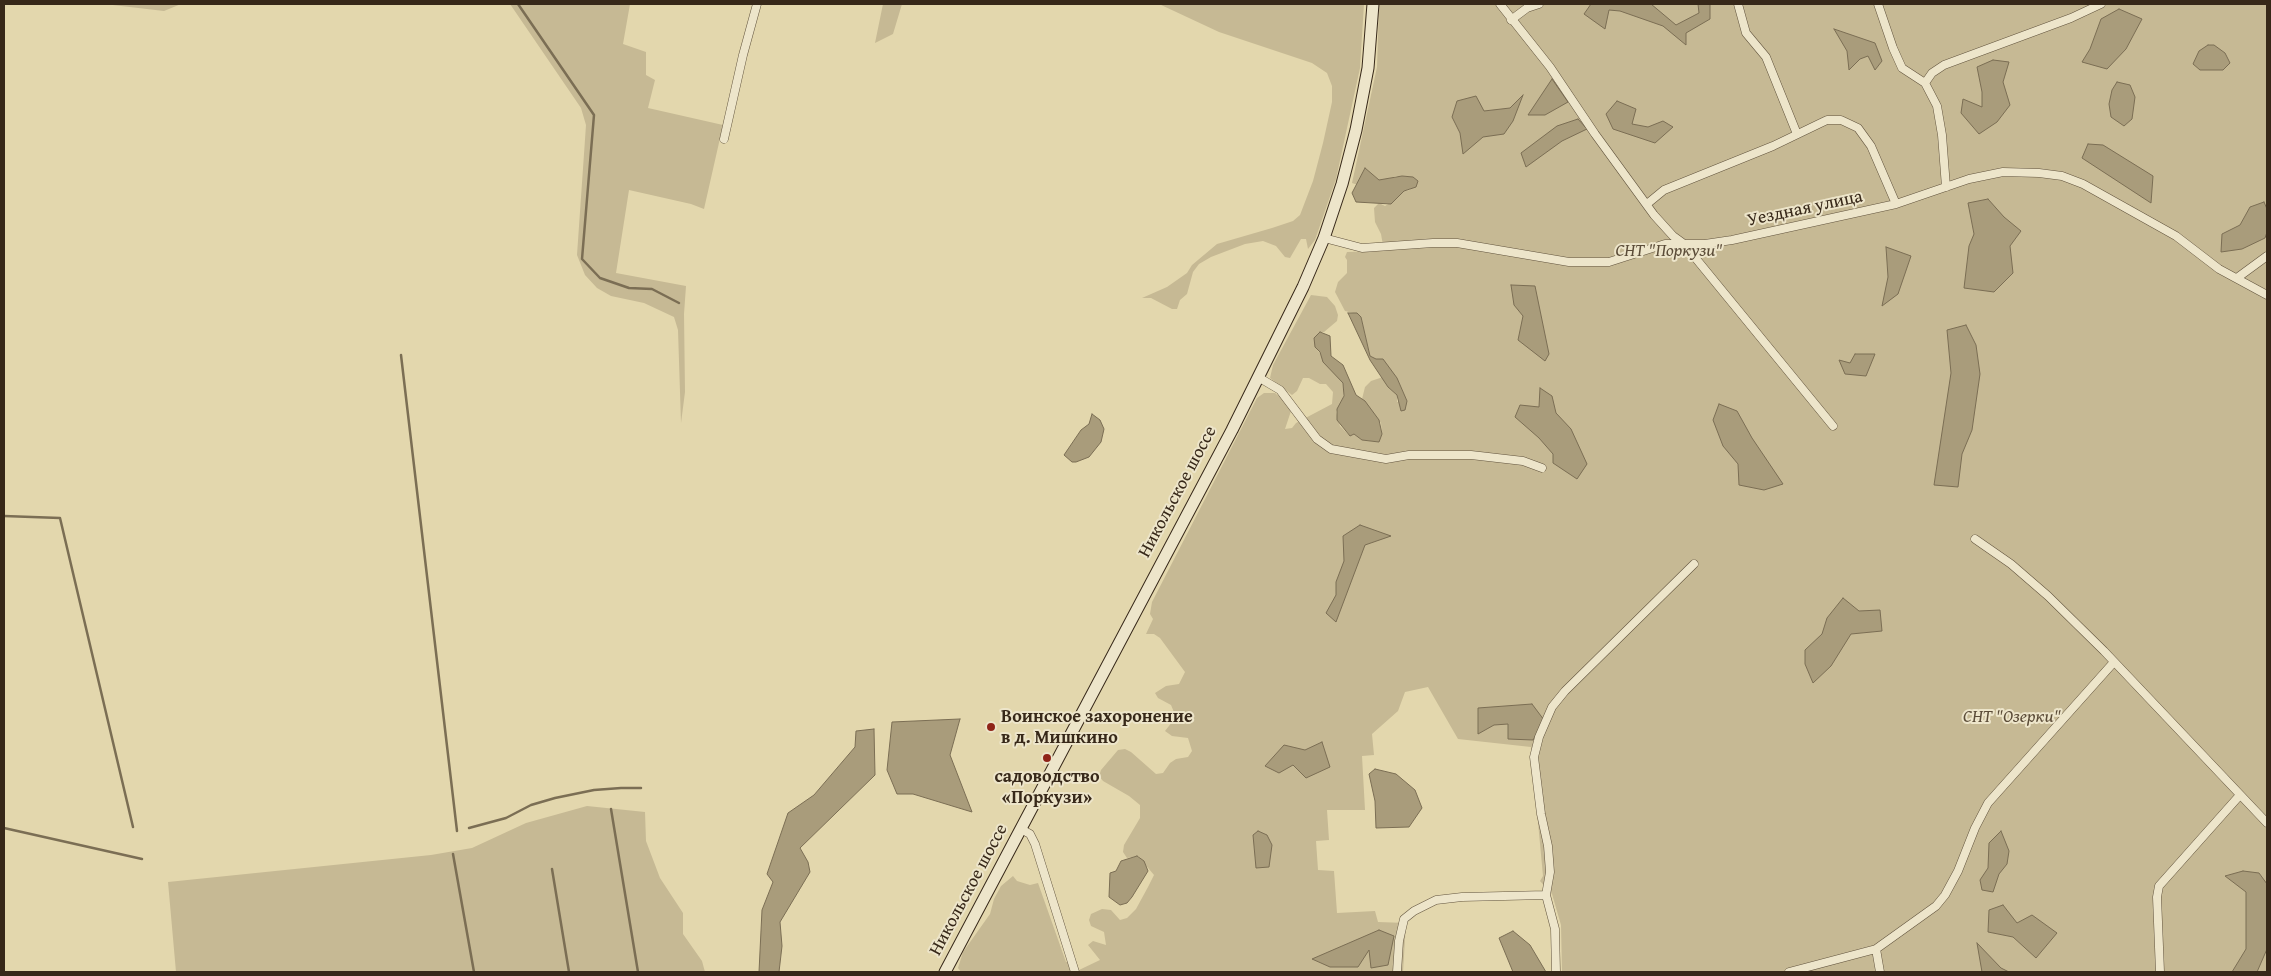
<!DOCTYPE html>
<meta charset="utf-8">
<style>
body{margin:0}
#map{position:relative;width:2271px;height:976px;overflow:hidden;background:#e3d7ad;font-family:"Gentium Book Plus",serif}
canvas{display:block}
.frame{position:absolute;inset:0;border:5px solid #372819;pointer-events:none}
</style>
<div id="map">
<canvas width="2271" height="976"></canvas>
<div class="frame"></div>
</div>
<script>
const c = document.querySelector('canvas').getContext('2d');
c.lineJoin = 'round';
function fillPath(path, color) { c.fillStyle = color; c.fill(path, 'evenodd'); }
const toPath = rows => new Path2D(rows.map(r => 'M' + r).join(''));
function trace(path, color, width, dash) { c.strokeStyle = color; c.lineWidth = width; c.lineCap = dash ? 'butt' : 'round'; c.setLineDash(dash || []); c.stroke(path); }
function write(font, color, halo, rows, align = 'center') {
  c.font = font + ' "Gentium Book Plus",serif'; c.lineWidth = 4; c.setLineDash([]); c.textBaseline = 'middle'; c.strokeStyle = halo; c.fillStyle = color; for (const [text, x, y, turn = 0] of rows) {
    c.save(); c.translate(x, y); c.rotate((+turn || 0) * Math.PI / 180); c.textAlign = isNaN(turn) ? turn : align; if (halo) c.strokeText(text, 0, 0); c.fillText(text, 0, 0); c.restore();
  }
}
const green = toPath([
 [104,4,181,4,164,11],
 [510,4,630,4,623,44,646,52,646,75,655,80,648,108,723,125,704,209,691,204,629,190,616,273,686,286,684,314,685,392,681,423,678,330,674,317,644,303,611,296,597,288,585,275,577,255,586,125,581,108],
 [883,4,902,4,893,34,875,43],
 [1159,4,1364,4,1360,68,1336,179,1315,240,1308,249,1306,239,1301,239,1290,258,1285,257,1276,246,1263,241,1245,244,1211,257,1199,264,1193,272,1187,294,1180,300,1177,309,1172,309,1151,298,1142,298,1167,287,1187,273,1192,265,1217,244,1272,228,1293,221,1300,215,1313,181,1323,143,1332,102,1332,86,1327,73,1312,63,1219,32],
 [1379,4,2267,4,2267,972,1562,972,1561,925,1552,894,1540,881,1543,876,1531,747,1458,739,1428,687,1405,692,1398,711,1372,734,1374,755,1362,756,1365,810,1327,810,1329,840,1316,841,1318,870,1334,871,1337,913,1375,911,1378,922,1406,923,1403,972,961,972,958,968,963,952,990,914,994,899,1001,886,1013,876,1017,881,1030,885,1038,883,1066,962,1075,959,1079,970,1100,960,1088,945,1093,941,1106,945,1104,932,1091,926,1089,920,1091,914,1102,909,1111,910,1120,920,1127,918,1136,909,1148,887,1154,875,1138,856,1127,858,1123,852,1124,845,1140,818,1140,805,1129,796,1103,781,1099,776,1101,770,1118,750,1125,749,1131,752,1156,774,1163,773,1170,763,1176,759,1188,757,1192,751,1188,738,1172,736,1165,731,1176,717,1171,705,1158,698,1155,693,1166,686,1179,684,1185,672,1160,638,1154,634,1146,634,1153,619,1150,614,1152,602,1257,398,1264,393,1275,393,1288,404,1291,411,1285,429,1292,428,1296,423,1332,404,1333,392,1326,384,1320,384,1309,378,1303,378,1297,391,1292,395,1270,378,1273,365,1311,295,1327,297,1335,306,1338,315,1337,321,1324,332,1320,332,1315,347,1343,383,1343,399,1336,412,1340,426,1350,436,1354,434,1362,440,1379,442,1382,434,1381,423,1362,399,1365,387,1371,381,1383,377,1388,387,1397,395,1397,402,1407,401,1397,378,1370,356,1361,317,1357,314,1345,311,1335,292,1338,282,1347,273,1347,260,1345,257,1347,252,1384,251,1381,234,1375,222,1374,208,1379,203,1385,206,1395,200,1404,191,1410,190,1413,177,1396,176,1385,180,1379,180,1365,169,1358,185,1352,183,1377,67],
 [587,806,645,812,646,841,660,878,683,913,683,934,702,961,705,972,176,972,168,882,431,855,472,848,526,823]
]);
const water = toPath([
 [1591,4,1651,4,1676,25,1699,13,1698,4,1710,4,1710,19,1686,33,1686,45,1663,26,1620,11,1609,10,1605,29,1584,14,1591,4],
 [2119,9,2142,19,2126,49,2107,69,2082,62,2090,49,2101,19,2119,9],
 [1834,29,1875,43,1882,61,1875,70,1868,56,1860,59,1849,70,1847,51,1834,29],
 [2208,45,2214,45,2225,53,2230,63,2223,70,2200,70,2193,64,2199,51,2208,45],
 [1993,60,2009,62,2003,82,2010,105,1997,122,1979,134,1961,113,1963,99,1982,107,1982,92,1977,67,1993,60],
 [1552,79,1568,102,1545,115,1528,115,1552,79],
 [2117,82,2130,85,2135,97,2132,119,2124,126,2111,117,2109,104,2112,90,2117,82],
 [1523,95,1513,121,1504,134,1483,137,1463,154,1460,133,1452,117,1457,101,1476,96,1484,111,1510,108,1523,95],
 [1617,101,1636,109,1632,124,1648,127,1663,121,1673,127,1655,143,1613,129,1606,114,1617,101],
 [1578,119,1587,129,1562,141,1526,167,1521,153,1557,126,1578,119],
 [2088,144,2103,145,2153,176,2151,203,2082,158,2088,144],
 [1365,168,1379,180,1402,176,1413,177,1418,181,1416,187,1404,191,1391,204,1356,202,1352,193,1365,168],
 [1988,199,2004,217,2021,231,2010,246,2013,273,1994,292,1964,288,1969,246,1974,234,1968,203,1988,199],
 [2264,202,2267,209,2267,232,2265,238,2242,249,2221,252,2222,234,2240,225,2250,207,2264,202],
 [1886,247,1911,256,1898,294,1882,306,1888,277,1886,247],
 [1511,285,1535,286,1549,354,1545,361,1518,340,1523,316,1514,305,1511,285],
 [1348,313,1357,313,1361,317,1370,356,1376,359,1383,359,1397,378,1407,401,1405,410,1401,411,1397,395,1388,387,1370,360,1348,313],
 [1966,325,1976,345,1980,374,1972,430,1962,454,1958,487,1934,485,1951,373,1947,330,1966,325],
 [1320,332,1330,336,1331,356,1343,365,1356,395,1365,401,1379,420,1382,434,1379,442,1362,440,1354,434,1350,436,1337,420,1337,409,1344,396,1343,383,1323,362,1320,352,1315,347,1314,338,1320,332],
 [1855,354,1875,354,1866,376,1845,374,1839,360,1850,363,1855,354],
 [1540,388,1552,396,1556,413,1571,429,1587,464,1577,479,1553,463,1553,454,1539,438,1515,417,1520,405,1539,407,1540,388],
 [1719,404,1737,411,1752,438,1783,484,1764,490,1739,485,1738,464,1723,446,1713,420,1719,404],
 [1092,414,1100,420,1104,429,1101,442,1089,457,1076,462,1072,462,1064,455,1081,430,1089,424,1092,414],
 [1360,525,1391,536,1365,545,1336,622,1326,613,1336,595,1336,582,1344,561,1343,536,1360,525],
 [1843,598,1859,611,1880,610,1882,631,1851,634,1831,666,1813,683,1805,664,1805,650,1822,634,1827,618,1843,598],
 [1532,704,1544,720,1533,740,1508,739,1508,724,1494,725,1478,734,1478,708,1532,704],
 [960,719,950,755,972,812,913,794,897,794,887,770,892,722,960,719],
 [874,729,875,775,800,848,808,862,810,872,780,922,782,946,779,972,759,972,762,910,773,882,767,874,788,813,814,795,855,747,856,731,874,729],
 [1322,742,1330,767,1306,778,1293,765,1279,773,1265,766,1284,745,1305,750,1322,742],
 [1375,769,1396,774,1415,790,1422,808,1409,827,1376,828,1375,801,1369,774,1375,769],
 [1258,831,1267,835,1272,845,1269,867,1256,868,1253,835,1258,831],
 [2001,831,2009,851,2007,864,1999,874,1993,892,1982,890,1980,880,1988,868,1989,843,2001,831],
 [1137,856,1144,861,1148,871,1132,897,1127,903,1120,905,1109,897,1110,873,1116,871,1121,861,1137,856],
 [2243,871,2259,873,2267,884,2267,949,2257,972,2232,972,2246,949,2246,892,2225,876,2243,871],
 [2003,905,2017,923,2032,915,2057,933,2036,958,2013,937,1988,932,1989,910,2003,905],
 [1379,930,1394,936,1388,965,1371,968,1369,950,1358,967,1330,967,1312,959,1379,930],
 [1513,931,1530,945,1546,972,1513,972,1499,938,1513,931],
 [1977,943,2001,968,2009,972,1982,972,1977,943]
]);
const stream = toPath([
 [518,4,594,115,582,259,600,278,629,288,652,289,679,303],
 [401,355,457,831],
 [4,516,60,518,133,827],
 [611,809,638,972],
 [4,828,142,859],
 [469,828,506,818,531,805,555,798,594,790,621,788,641,788],
 [453,854,474,972],
 [552,869,569,972]
]);
const street = toPath([
 [1500,4,1550,67,1595,134,1654,215,1673,236,1684,244,1833,426],
 [1738,4,1746,33,1766,57,1797,134],
 [1878,4,1893,48,1902,68,1925,83,1937,106,1942,135,1946,187],
 [1511,20,1527,8,1539,4],
 [1925,83,1932,73,1944,65,2071,18,2101,4],
 [724,139,743,55,757,4],
 [1647,204,1664,190,1773,146,1827,120,1841,120,1858,128,1871,146,1896,204],
 [1324,238,1362,248,1433,243,1457,243,1569,262,1609,262,1665,244,1705,244,1732,240,1896,204,1969,179,2003,172,2039,173,2062,176,2083,184,2176,236,2219,269,2267,295],
 [2237,278,2267,256],
 [1258,377,1280,390,1317,439,1331,449,1386,459,1409,455,1471,455,1523,461,1542,468],
 [1975,539,2011,564,2048,596,2104,651,2267,823],
 [1021,829,1030,834,1035,844,1075,972],
 [1876,949,1880,972],
 [1397,972,1399,941,1404,919,1414,911,1436,900,1462,897,1546,895],
 [1556,972,1555,929,1546,895,1550,872,1548,846,1541,814,1534,757,1539,737,1552,707,1565,691,1694,564],
 [1789,972,1876,949,1936,906,1945,895,1958,871,1975,828,1988,803,2114,662],
 [2160,972,2157,897,2159,886,2240,795]
]);
const secondary = toPath([
 [945,972,1232,430,1303,287,1324,238,1342,184,1356,130,1368,68,1373,4]
]);
const markers = [
 [991,727,5,"#8f2418"],
 [1047,758,5,"#8f2418"]
];
const streetNames = [
 ["Уездная улица",1805,209,-12],
 ["Никольское шоссе",1178,492,-62],
 ["Никольское шоссе",969,890,-62]
];
const parkNames = [
 ["СНТ \"Поркузи\"",1669,251],
 ["СНТ \"Озерки\"",2012,717]
];
const poiNames = [
 ["Воинское захоронение",1001,717],
 ["в д. Мишкино",1001,738],
 ["садоводство",1047,777,"center"],
 ["«Поркузи»",1047,798,"center"]
];
fillPath(green, '#c6b994');
fillPath(water, '#a99c7b');
trace(water, '#7b6e54', 1);
trace(stream, '#7b6e54', 2.5);
trace(street, '#62543e', 9);
trace(secondary, '#372819', 13);
trace(street, '#ede5ca', 8);
trace(secondary, '#ede5ca', 11);
for (const [x, y, r, color] of markers) { const dot = new Path2D(); dot.arc(x, y, r, 0, 2 * Math.PI); c.fillStyle = color; c.fill(dot); trace(dot, '#ede5ca', 2); }
write('18px', '#372819', '#ede5ca', streetNames);
write('italic 18px', '#5b4c38', '#ede5ca', parkNames);
write('bold 18px', '#372819', '#ede5ca', poiNames, 'left');
</script>
